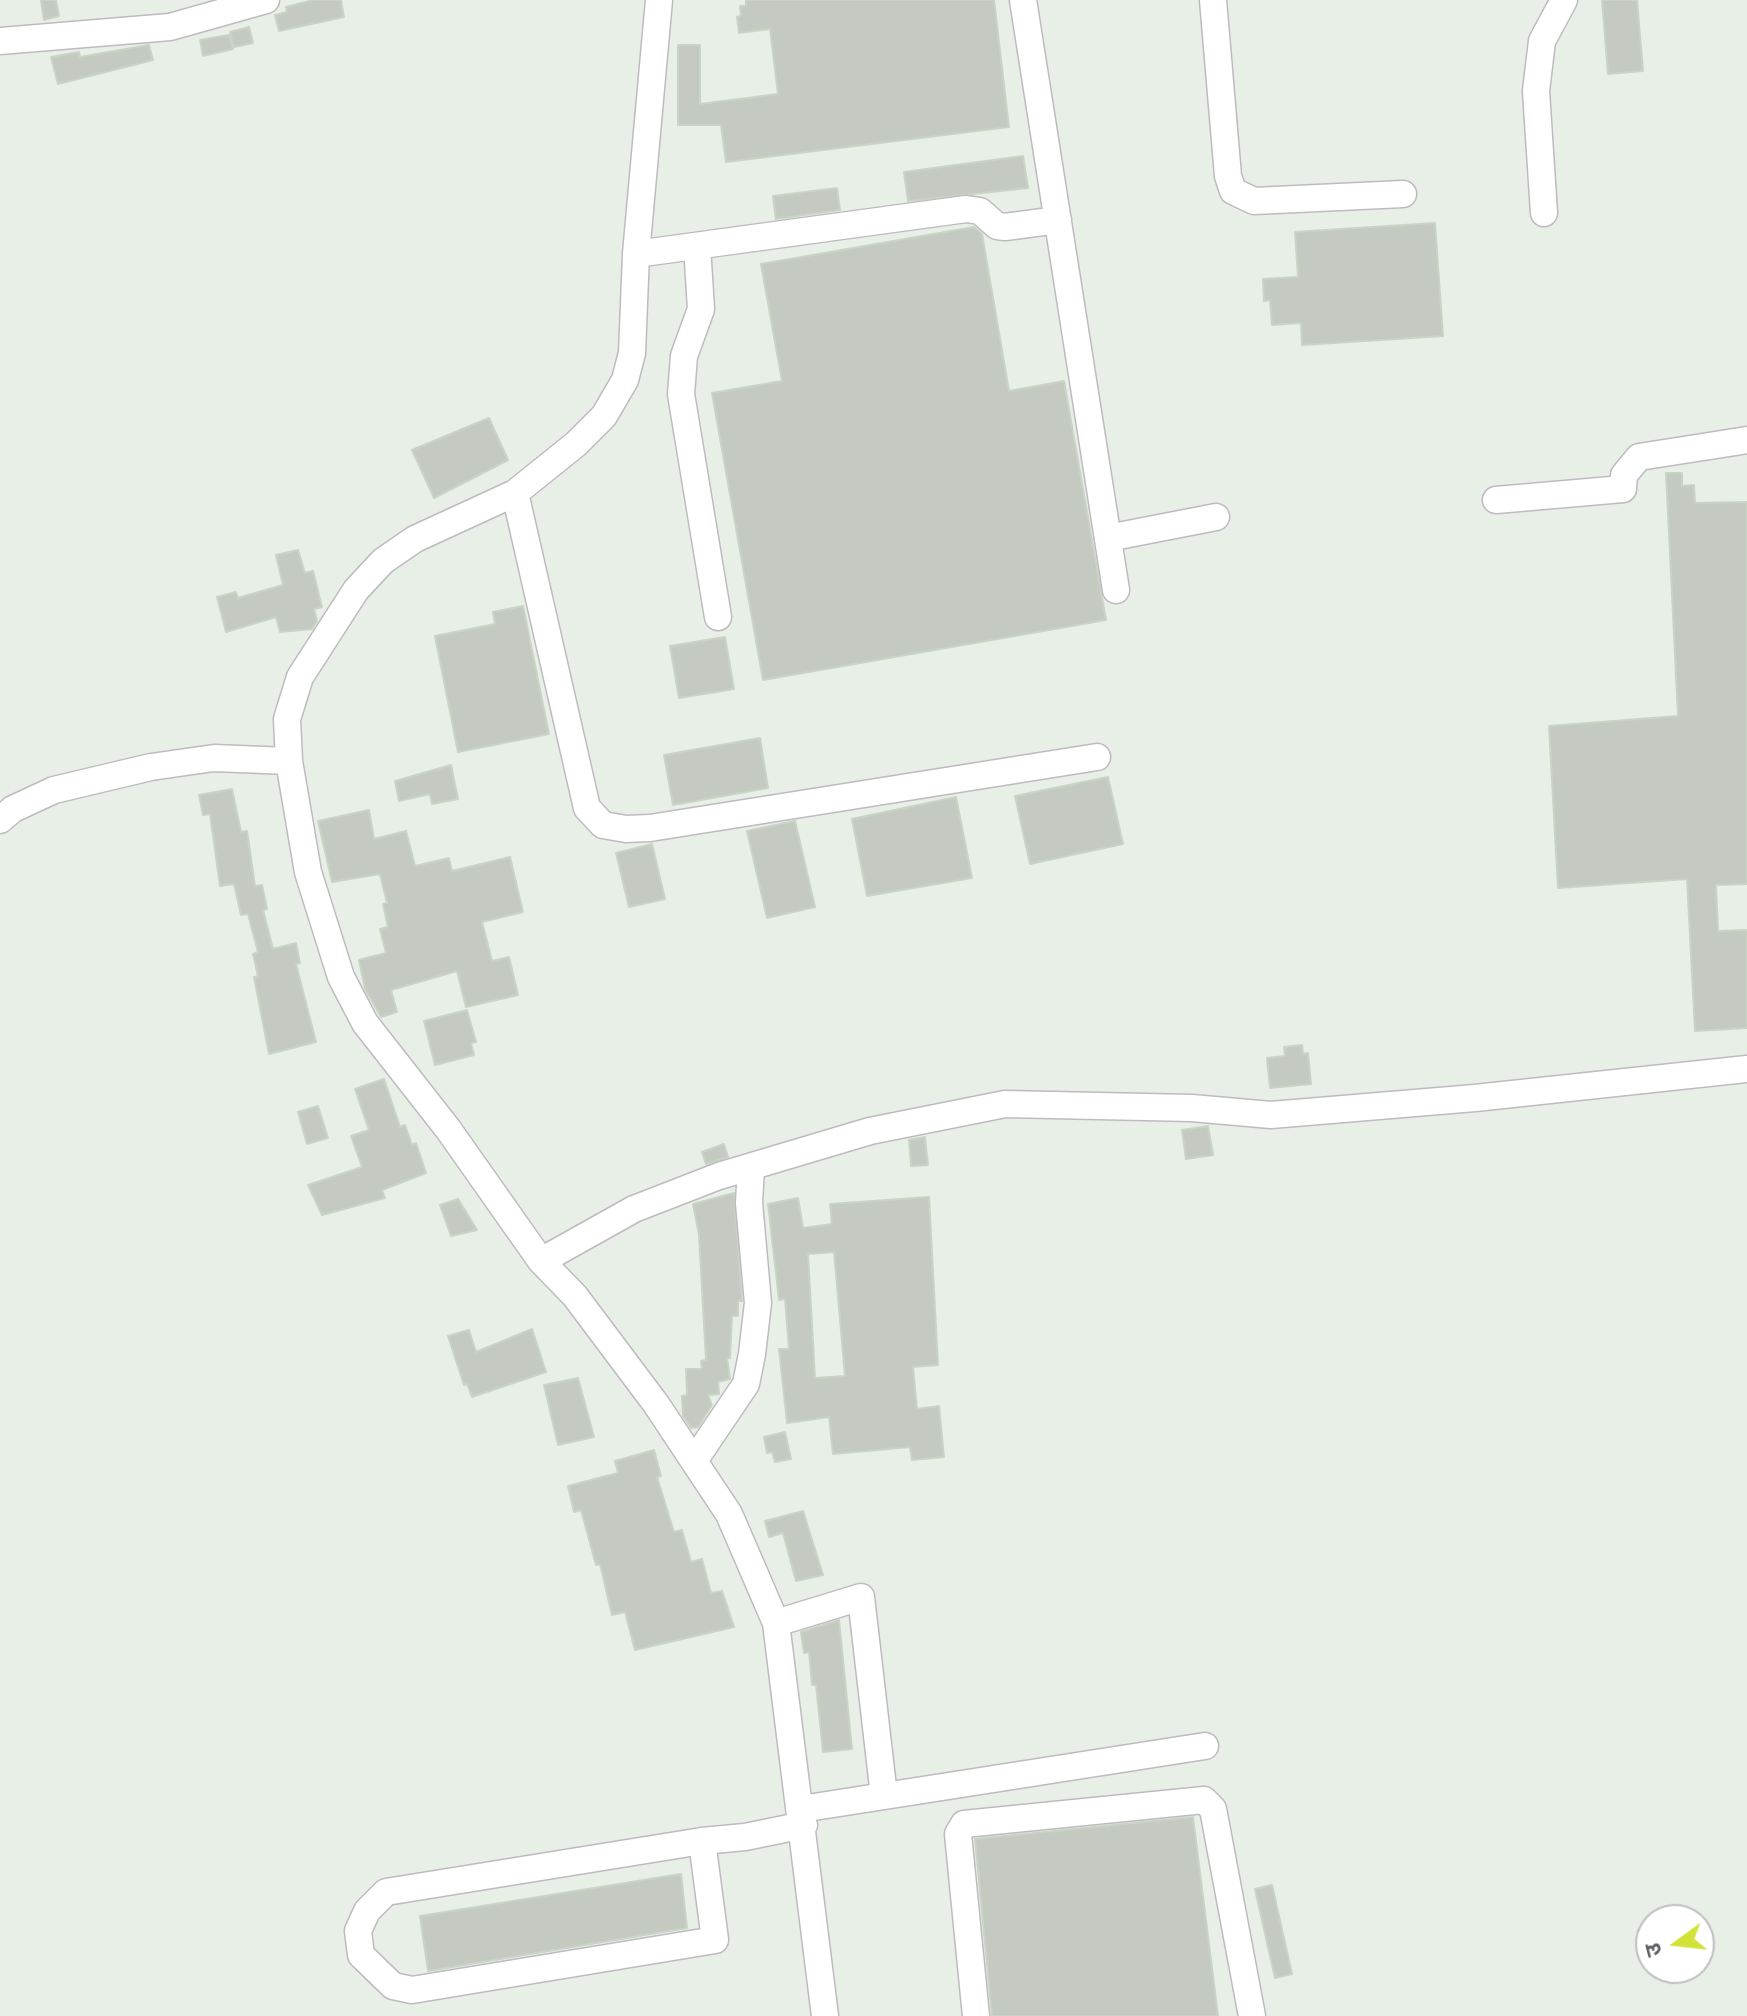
<!DOCTYPE html>
<meta charset="utf-8">
<style>
body{margin:0}
#map{position:relative;width:1747px;height:2016px;overflow:hidden;background:#e8efe6;font-family:"Fira Sans Condensed","Noto Sans Devanagari",sans-serif}
canvas{display:block}
.north{position:absolute;left:1635px;top:1904px;width:80px;height:80px;box-sizing:border-box;background:#fff;border:2px solid #c0bec1;border-radius:50%;rotate:255deg;font-size:22px;font-weight:700;line-height:32px;text-align:center;color:#625d65}
.north::after{content:'';display:block;margin:auto;width:28px;height:36px;background:#d2e337;clip-path:polygon(50% 0,100% 100%,50% 72%,0 100%)}
</style>
<div id="map">
<canvas width="1747" height="2016"></canvas>
<div class="north">उ</div>
</div>
<script>
const c = document.querySelector('canvas').getContext('2d');
c.lineJoin = 'round';
function fillPath(path, color) { c.fillStyle = color; c.fill(path, 'evenodd'); }
const toPath = rows => new Path2D(rows.map(r => 'M' + r).join(''));
function trace(path, color, width, dash) { c.strokeStyle = color; c.lineWidth = width; c.lineCap = dash ? 'butt' : 'round'; c.setLineDash(dash || []); c.stroke(path); }
const building = toPath([
 [41,0,56,0,59,16,44,20,41,0],
 [313,0,341,0,344,17,279,31,275,15,287,12,286,7,313,0],
 [746,0,994,0,1009,127,726,162,721,125,678,125,678,45,700,45,700,104,778,94,770,29,739,33,737,17,741,16,740,6,746,6,746,0],
 [1602,0,1637,0,1643,71,1608,74,1602,0],
 [249,27,253,43,234,47,230,32,249,27],
 [229,35,233,49,203,56,200,40,229,35],
 [149,45,153,60,58,84,51,57,79,52,80,57,149,45],
 [1023,156,1028,188,908,201,904,172,1023,156],
 [837,188,840,210,776,219,773,196,837,188],
 [1435,223,1443,336,1302,345,1301,323,1272,325,1270,300,1264,301,1263,279,1298,277,1295,232,1435,223],
 [974,227,982,234,1009,391,1064,381,1106,620,763,680,712,393,782,381,761,264,974,227],
 [489,418,508,460,434,498,412,450,489,418],
 [1666,473,1682,473,1682,486,1694,485,1695,503,1747,502,1747,884,1716,885,1718,931,1747,930,1747,1028,1695,1031,1687,879,1558,888,1549,726,1678,716,1666,473],
 [298,550,305,573,313,571,322,607,314,609,317,621,312,629,280,632,276,617,226,632,217,597,236,592,238,598,283,585,276,555,298,550],
 [523,606,549,734,458,752,435,636,495,624,493,612,523,606],
 [725,637,734,689,679,698,670,646,725,637],
 [760,738,768,788,673,805,664,755,760,738],
 [451,765,458,799,432,804,430,794,399,801,395,781,451,765],
 [1108,777,1123,844,1030,864,1015,796,1108,777],
 [232,789,241,832,247,831,255,886,262,885,267,909,263,910,273,949,296,943,300,963,296,964,316,1042,269,1054,254,977,258,976,253,954,258,952,248,914,241,915,234,884,220,886,210,814,203,815,199,795,232,789],
 [956,797,972,878,867,896,852,819,956,797],
 [369,810,374,839,406,831,415,866,449,858,452,871,510,857,523,912,482,922,492,961,509,957,518,995,466,1007,457,971,391,990,397,1012,381,1017,365,989,359,960,386,953,380,929,388,927,383,904,387,903,380,874,332,882,318,821,369,810],
 [795,821,815,907,767,918,747,831,795,821],
 [652,844,665,899,629,907,616,853,652,844],
 [467,1010,476,1042,471,1043,474,1055,435,1065,424,1021,467,1010],
 [1302,1045,1303,1054,1308,1053,1311,1084,1270,1088,1267,1058,1285,1056,1284,1047,1302,1045],
 [384,1079,400,1127,405,1125,412,1145,416,1143,426,1173,382,1190,385,1198,322,1215,308,1185,362,1167,351,1136,369,1130,355,1089,384,1079],
 [318,1106,328,1138,307,1144,298,1112,318,1106],
 [1208,1126,1213,1155,1186,1159,1182,1130,1208,1126],
 [925,1137,928,1165,911,1166,909,1140,925,1137],
 [724,1144,728,1157,706,1164,702,1152,724,1144],
 [734,1193,742,1301,738,1301,738,1316,732,1316,730,1358,727,1358,730,1379,718,1382,719,1394,708,1395,712,1405,698,1427,691,1428,683,1416,682,1396,687,1395,686,1369,702,1369,701,1361,706,1360,699,1235,693,1204,734,1193],
 [929,1197,938,1365,913,1367,917,1409,939,1406,944,1457,912,1460,910,1447,833,1454,829,1417,787,1423,779,1349,789,1349,785,1299,779,1300,768,1204,798,1198,803,1228,832,1224,830,1204,929,1197],
 [834,1252,845,1376,815,1378,808,1254,834,1252],
 [458,1199,477,1230,451,1236,440,1205,458,1199],
 [532,1329,546,1372,472,1397,467,1384,464,1385,448,1336,469,1330,476,1352,532,1329],
 [578,1378,594,1437,558,1445,544,1385,578,1378],
 [785,1432,791,1459,775,1462,772,1452,767,1453,764,1437,785,1432],
 [654,1450,661,1476,657,1477,674,1532,682,1530,691,1562,702,1559,711,1593,722,1591,734,1627,635,1650,625,1612,612,1615,600,1564,596,1565,581,1510,574,1512,568,1486,618,1473,615,1461,654,1450],
 [803,1511,823,1575,796,1581,783,1533,769,1537,765,1521,803,1511],
 [839,1620,852,1749,823,1752,816,1685,812,1685,809,1652,804,1653,801,1632,839,1620],
 [1193,1817,1218,2016,992,2016,975,1839,1193,1817],
 [681,1874,687,1928,428,1971,420,1916,681,1874],
 [1272,1885,1292,1974,1275,1978,1255,1889,1272,1885]
]);
const minor = toPath([
 [659,0,636,254,632,353,625,380,604,416,576,444,515,493,415,539,383,561,356,590,300,677,287,719,289,761,308,872,341,977,365,1023,448,1129,541,1261,575,1296,656,1404,729,1514,776,1623,825,2016],
 [1023,0,1116,590],
 [1213,0,1228,176,1233,191,1254,201,1403,194],
 [0,41,170,27,266,0],
 [1544,213,1536,91,1542,41,1564,0],
 [697,246,701,309,684,356,681,394,718,617],
 [636,254,966,209,980,211,997,226,1005,227,1058,220],
 [515,493,587,808,603,825,626,829,650,828,1097,757],
 [1496,500,1623,489,1624,475,1639,457,1747,440],
 [1108,538,1216,517],
 [0,820,13,809,54,790,151,767,214,758,289,761],
 [541,1261,634,1209,719,1176,870,1131,1005,1104,1192,1108,1271,1115,1475,1098,1747,1069],
 [694,1461,746,1384,752,1354,758,1303,749,1203,751,1168],
 [776,1623,861,1597,884,1796],
 [801,1809,1205,1746],
 [702,1841,715,1940,412,1990,393,1986,361,1955,358,1931,367,1911,386,1892,702,1841,745,1837,804,1825],
 [976,2016,958,1834,964,1824,1204,1800,1213,1809,1252,2016]
]);
fillPath(building, '#c4cac2');
trace(building, '#c9d4c4', 2);
trace(minor, '#bfbac1', 29);
trace(minor, '#fff', 26);
</script>
